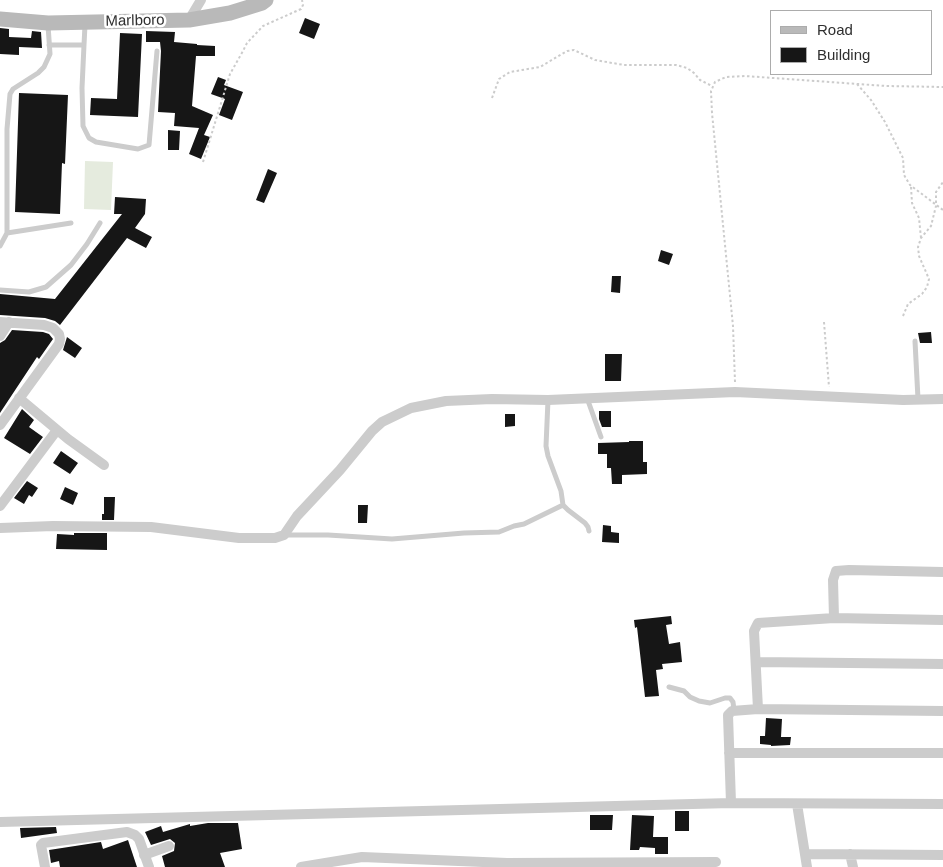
<!DOCTYPE html>
<style>
body{margin:0}
#map{position:relative;width:943px;height:867px;overflow:hidden;background:#fff;font-family:Arial,sans-serif}
canvas{display:block}
.legend{position:absolute;left:770px;top:10px;width:162px;height:65px;box-sizing:border-box;background:#fff;border:1px solid #acacac;margin:0;padding:6px 9px;list-style:none;font-size:15px;color:#2f2f2f}
.legend li{display:flex;align-items:center;gap:10px;height:25px}
.legend b{width:25px;border:1px solid #acacac}
</style>
<div id="map">
<canvas width="943" height="867"></canvas>
<ul class="legend">
<li><b style="height:6px;background:#b9b9b9"></b>Road</li>
<li><b style="height:14px;background:#161616"></b>Building</li>
</ul>
</div>
<script>
const c = document.querySelector('canvas').getContext('2d');
c.lineJoin = 'round';
function fillPath(path, color) { c.fillStyle = color; c.fill(path, 'evenodd'); }
const toPath = rows => new Path2D(rows.map(r => 'M' + r).join(''));
function trace(path, color, width, dash) { c.strokeStyle = color; c.lineWidth = width; c.lineCap = dash ? 'butt' : 'round'; c.setLineDash(dash || []); c.stroke(path); }
function write(font, color, halo, rows, align = 'center') {
  c.font = font + ' Arial,sans-serif'; c.lineWidth = 5; c.setLineDash([]); c.textBaseline = 'middle'; c.strokeStyle = halo; c.fillStyle = color; for (const [text, x, y, turn = 0] of rows) {
    c.save(); c.translate(x, y); c.rotate((+turn || 0) * Math.PI / 180); c.textAlign = isNaN(turn) ? turn : align; if (halo) c.strokeText(text, 0, 0); c.fillText(text, 0, 0); c.restore();
  }
}
const green = toPath([
 [85,161,113,162,111,210,84,209]
]);
const building = toPath([
 [305,18,320,24,314,39,299,33],
 [0,28,9,29,9,37,31,38,32,31,41,32,42,48,19,47,19,55,0,54],
 [146,31,175,32,174,42,197,44,197,45,215,46,215,56,196,56,192,106,213,115,204,135,210,137,201,159,189,154,199,128,174,126,175,113,158,112,161,51,160,42,146,42],
 [120,33,142,34,138,117,90,115,91,98,117,99],
 [218,77,226,80,224,85,243,92,232,120,219,115,225,99,211,94],
 [19,93,68,95,65,164,62,163,60,214,15,212],
 [168,130,180,131,179,150,168,150],
 [268,169,277,173,264,203,256,200],
 [115,197,146,199,145,214,135,228,152,237,146,248,127,238,60,325,55,321,45,318,0,315,0,294,55,299,122,214,114,214],
 [661,250,673,254,669,265,658,261],
 [612,276,621,276,620,293,611,292],
 [12,330,43,332,49,334,53,339,39,359,37,357,0,413,0,343,5,340],
 [931,332,932,343,920,343,918,333],
 [67,337,82,348,75,358,63,350],
 [605,354,622,354,621,381,605,381],
 [22,409,34,420,29,427,43,437,30,454,4,438],
 [599,411,611,411,611,427,602,427,599,419],
 [505,414,515,414,515,426,505,427],
 [629,441,643,441,643,462,647,462,647,474,622,475,622,484,612,484,611,468,607,468,607,454,598,454,598,443,629,442],
 [61,451,78,463,70,474,53,463],
 [27,481,38,488,32,497,29,495,24,504,14,498],
 [65,487,78,493,73,505,60,499],
 [104,497,115,497,114,520,102,520,102,514,104,514],
 [358,505,368,505,367,523,358,523],
 [603,525,611,526,611,532,619,533,619,543,602,542],
 [74,533,107,533,107,550,56,549,57,534,74,535],
 [671,616,672,624,666,625,669,644,680,642,682,662,662,664,663,669,656,670,659,696,645,697,637,627,635,628,634,620],
 [766,718,782,719,781,737,791,737,790,745,771,746,771,745,760,744,760,736,765,736],
 [675,811,689,811,689,831,675,831],
 [590,815,613,815,612,830,590,830],
 [632,815,654,816,653,837,668,837,668,854,655,854,655,848,640,847,639,850,630,850],
 [208,823,238,823,242,849,220,853,225,867,165,867,162,856,174,851,175,843,170,839,151,845,145,832,161,826,163,832,190,824,190,826],
 [56,827,57,833,21,838,20,828],
 [128,840,137,867,60,867,59,861,51,863,49,850,101,842,103,849]
]);
const path = toPath([
 [857,84,871,100,885,122,903,158,904,175,910,185,943,210],
 [492,98,499,79,510,72,540,67,567,51,574,50,595,60,624,65,676,65,687,68,694,73,700,80,712,86],
 [203,162,230,74,243,51,247,43,263,26,301,9,303,5,302,0],
 [911,187,912,203,919,218,921,238],
 [903,316,908,304,922,294,927,287,929,279,919,256,918,247,921,238,931,226,936,206,936,192,943,182],
 [824,322,829,387],
 [735,382,733,326,712,113,711,91,715,82,726,77,745,76,886,86,943,87]
]);
const lane = toPath([
 [49,45,84,45,82,88,83,126,89,138,96,142,138,149,149,145,157,51],
 [84,45,85,25],
 [7,233,71,223],
 [0,246,7,233,7,129,10,94,13,89,38,73,44,67,50,54,48,25],
 [0,290,29,292,46,287,71,265,87,244,100,223],
 [915,341,918,399],
 [587,398,601,437],
 [548,400,546,446,548,456,561,491,563,505,568,510,585,523,588,527,589,531],
 [285,535,328,535,392,539,464,533,499,532,514,526,524,524,563,505],
 [669,687,684,691,690,697,699,701,710,703,725,698,730,698,733,702,734,710]
]);
const street = toPath([
 [189,20,201,0],
 [0,322,44,325,53,328,59,334,60,339,59,344,0,425],
 [0,336,9,322],
 [19,398,68,439,104,465],
 [0,506,57,430],
 [0,528,53,526,151,527,239,538,275,538,284,535,297,516,340,470,372,431,382,422,411,408,446,401,492,399,548,400,735,392,903,400,943,399],
 [834,618,833,580,836,571,849,570,943,572],
 [757,662,943,664],
 [758,709,754,631,758,623,834,618,943,620],
 [729,753,943,753],
 [731,803,728,715,732,711,758,709,943,711],
 [797,804,807,867],
 [0,822,731,803,943,804],
 [805,854,943,855],
 [850,854,853,867],
 [144,855,169,846],
 [45,867,41,845,43,843,127,832,135,835,139,839,149,867],
 [301,867,362,857,507,863,716,862]
]);
const secondary = toPath([
 [0,19,48,23,189,20,230,13,262,3,266,0]
]);
const streetNames = [
 ["Marlboro",135,21,-1]
];
fillPath(green, '#e5ebde');
fillPath(building, '#161616');
trace(path, '#ccc', 2, [2.5, 2.5]);
trace(lane, '#ccc', 5);
trace(street, '#ccc', 10);
trace(secondary, '#b9b9b9', 15);
write('15px', '#2f2f2f', '#fff', streetNames);
</script>
